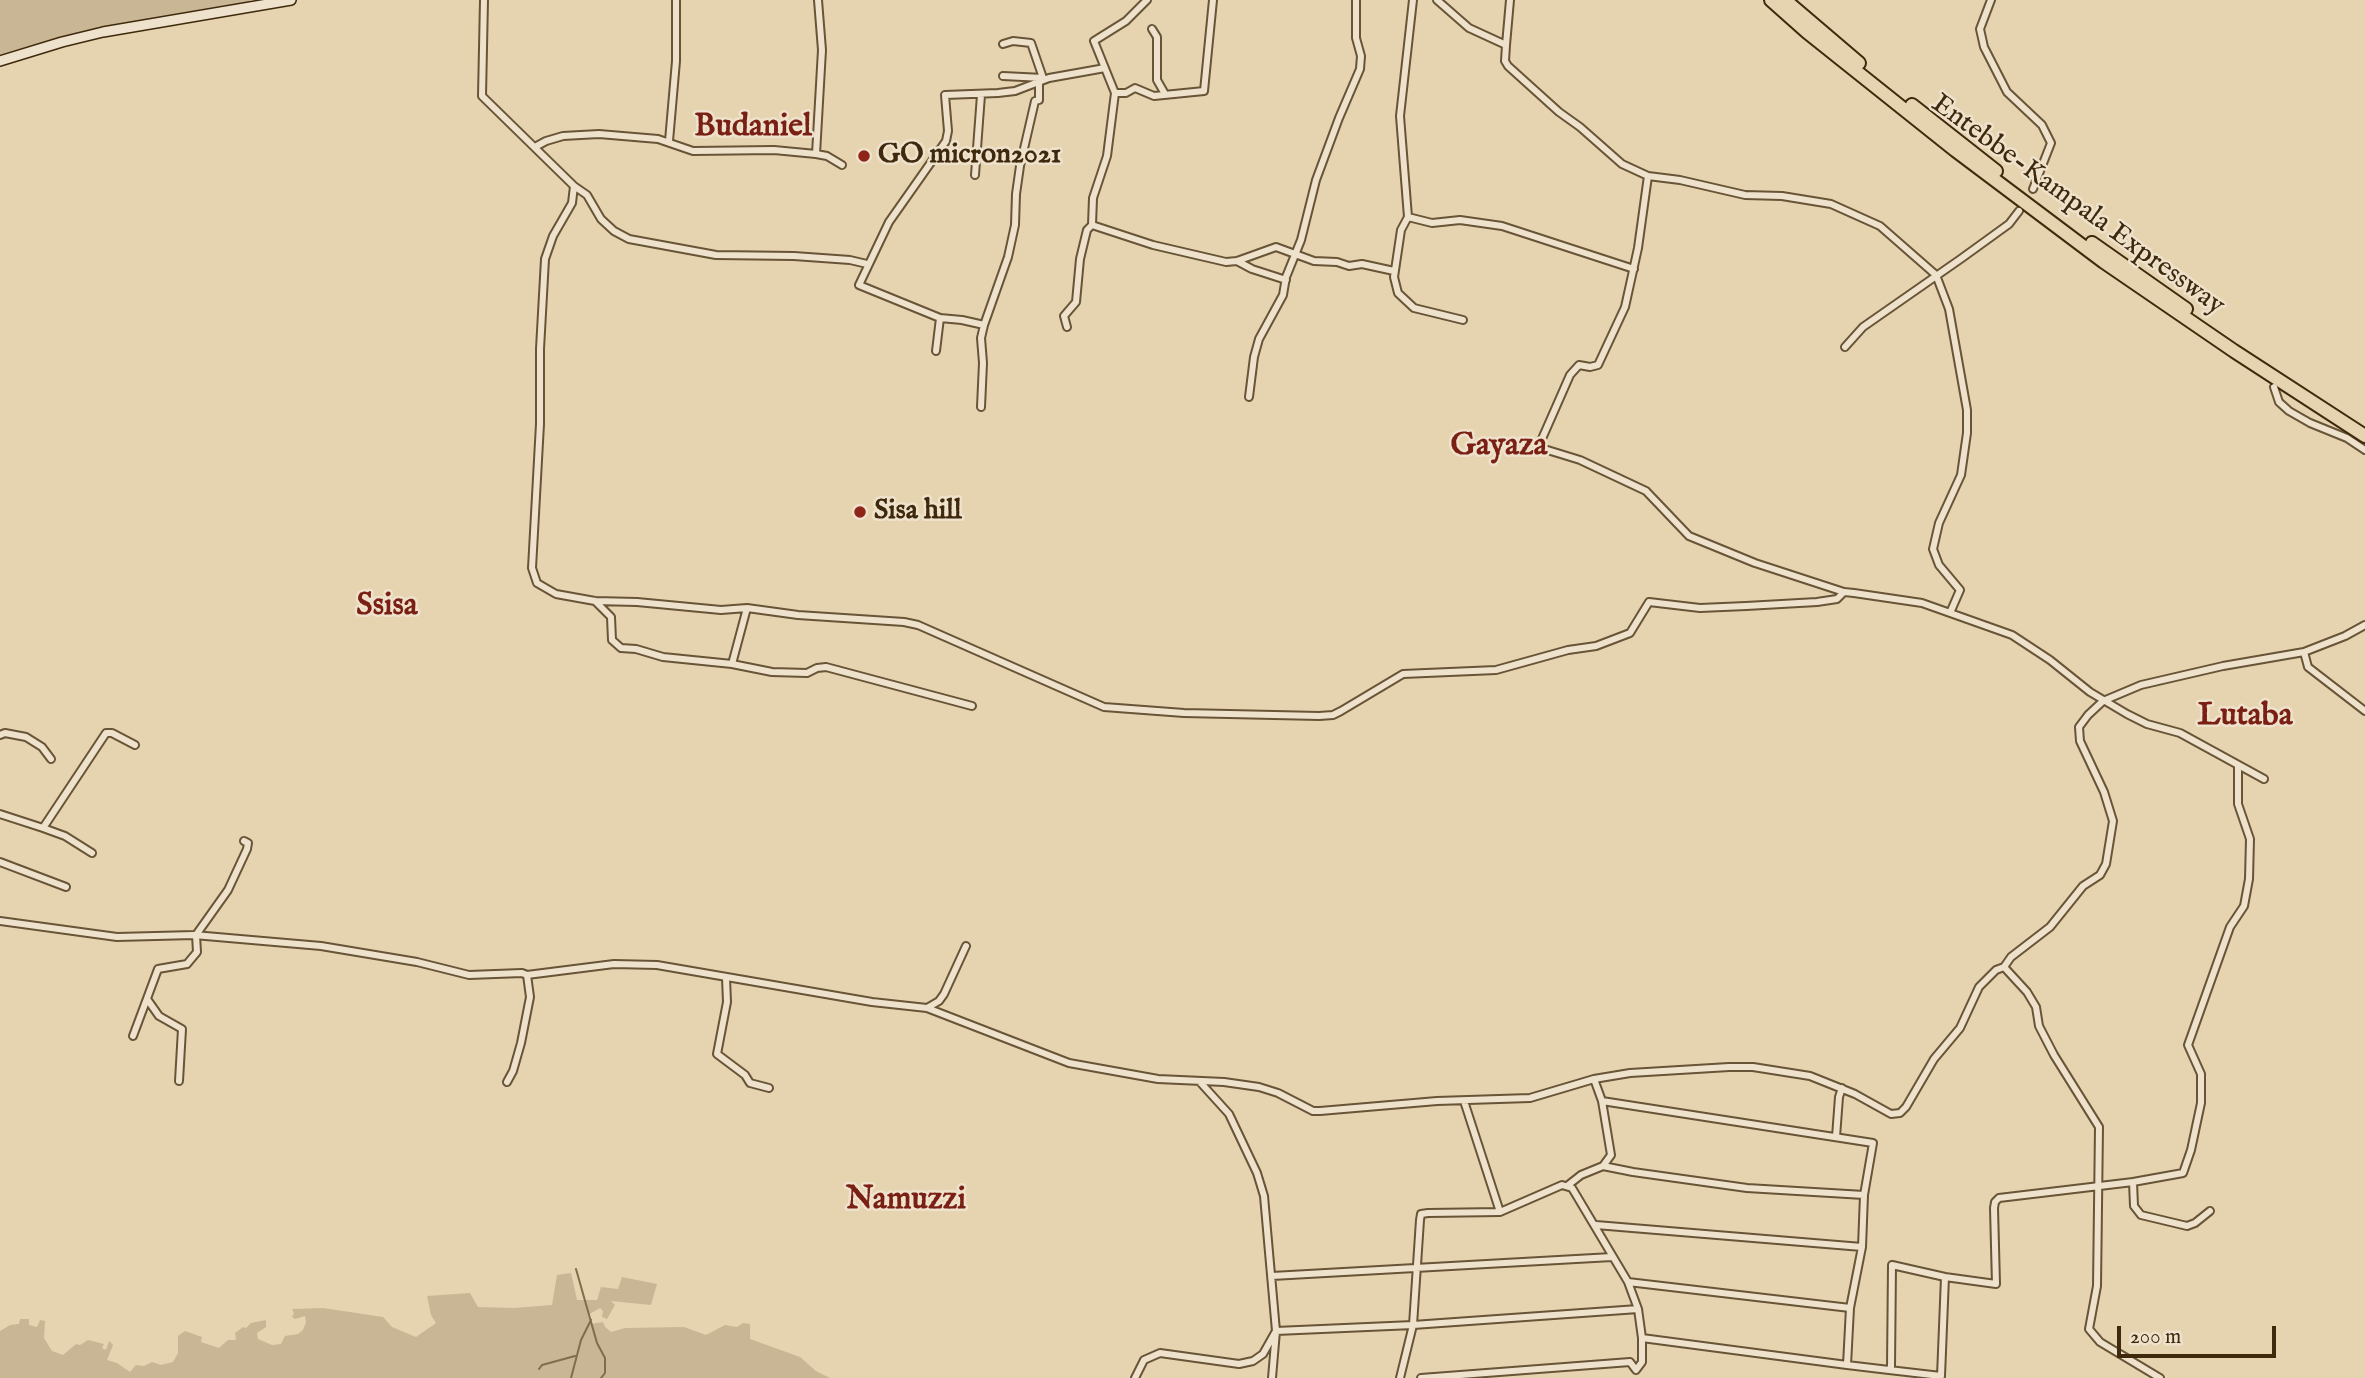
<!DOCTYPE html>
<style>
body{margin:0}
#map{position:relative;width:2365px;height:1378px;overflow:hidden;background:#e6d3b0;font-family:"IM FELL English",serif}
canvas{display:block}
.scale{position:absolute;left:2117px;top:1326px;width:159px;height:32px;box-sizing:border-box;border:4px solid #3e290d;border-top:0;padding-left:9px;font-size:21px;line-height:24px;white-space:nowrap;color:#3e290d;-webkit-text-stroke:5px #efe2cc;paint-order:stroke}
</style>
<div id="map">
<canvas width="2365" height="1378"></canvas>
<div class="scale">200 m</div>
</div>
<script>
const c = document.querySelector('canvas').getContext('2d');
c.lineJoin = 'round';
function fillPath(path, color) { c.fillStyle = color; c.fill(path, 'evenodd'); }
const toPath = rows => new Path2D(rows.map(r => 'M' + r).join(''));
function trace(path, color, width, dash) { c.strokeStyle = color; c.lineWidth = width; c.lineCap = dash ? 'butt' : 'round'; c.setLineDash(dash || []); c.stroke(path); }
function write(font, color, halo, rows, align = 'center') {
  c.font = font + ' "IM FELL English",serif'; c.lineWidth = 5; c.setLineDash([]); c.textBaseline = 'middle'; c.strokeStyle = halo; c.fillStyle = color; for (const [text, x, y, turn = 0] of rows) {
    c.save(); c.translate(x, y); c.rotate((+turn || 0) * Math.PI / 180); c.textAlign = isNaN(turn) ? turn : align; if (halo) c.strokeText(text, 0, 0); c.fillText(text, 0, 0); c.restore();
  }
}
const green = toPath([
 [0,0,250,0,251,4,0,58],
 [571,1273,577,1300,597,1300,601,1287,618,1289,622,1277,657,1284,651,1305,611,1301,615,1305,607,1319,602,1317,603,1311,600,1308,588,1315,591,1324,603,1322,605,1327,611,1332,625,1328,684,1327,706,1335,725,1325,737,1327,743,1323,750,1324,750,1339,800,1357,816,1371,830,1378,0,1378,0,1331,10,1325,19,1324,20,1319,29,1319,29,1325,37,1327,40,1320,45,1321,44,1338,52,1351,63,1355,76,1344,80,1345,88,1340,104,1344,102,1348,106,1350,109,1341,113,1345,107,1360,117,1363,130,1372,136,1365,144,1366,152,1362,161,1365,173,1362,178,1353,178,1336,185,1331,202,1337,201,1342,219,1348,228,1340,236,1340,235,1333,243,1327,246,1328,251,1323,266,1320,266,1327,257,1333,258,1339,272,1345,281,1344,285,1336,298,1334,303,1330,306,1322,305,1316,295,1319,292,1317,294,1313,292,1309,323,1308,383,1317,392,1327,416,1337,436,1323,431,1315,427,1296,470,1293,478,1307,514,1308,552,1305,557,1275]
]);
const stream = toPath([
 [576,1269,597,1343,605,1358,605,1373,601,1378],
 [539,1369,542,1365,575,1356],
 [571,1378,581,1340,591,1320]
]);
const street = toPath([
 [484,0,482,96,574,186,572,203,553,236,545,259,540,349,540,424,532,568,537,583,556,594,595,601,637,602,721,610,747,608,798,615,904,622,918,625,1104,707,1184,713,1319,716,1333,715,1341,711,1403,674,1496,670,1568,650,1596,646,1630,633,1649,602,1700,608,1746,606,1817,602,1837,599,1844,592,1854,593,1922,603,2012,635,2050,660,2090,692,2127,714,2147,724,2180,733,2264,779],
 [818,0,822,50,816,154,827,156,842,165],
 [1413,0,1400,116,1408,217,1401,230,1394,277,1398,293,1414,308,1463,320],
 [1437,0,1469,28,1506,45],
 [1510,0,1506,45,1505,61,1508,66,1559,112,1580,127,1622,164,1648,176,1680,180,1745,195,1782,196,1831,204,1880,226,1936,275,1949,309,1967,410,1967,433,1961,475,1939,523,1933,549,1939,565,1960,590,1950,613],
 [1991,0,1980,29,1984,47,2007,92,2042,125,2051,143,2033,189],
 [1152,29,1157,37,1157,80,1165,94],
 [1003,44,1013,41,1031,43,1043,78],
 [1003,76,1043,78],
 [1115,93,1126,93,1135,88,1154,96,1204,91,1213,0],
 [669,141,676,61,676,0],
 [535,147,546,141,563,136,599,134,658,139,693,151,774,150,816,154],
 [975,175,981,95],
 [1648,176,1638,248,1625,307,1598,365,1590,367,1579,365,1570,375,1541,441,1541,448,1580,460,1646,491,1689,536,1755,563,1844,592],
 [574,186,587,195,601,219,614,231,629,239,716,255,794,256,850,260,867,264],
 [1408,217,1432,223,1460,220,1502,226,1634,269],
 [1092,225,1153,245,1226,262,1237,261,1276,247,1314,261,1337,262,1349,266,1362,264,1394,271],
 [1237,261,1252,269,1286,280],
 [984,325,1008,257,1015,225,1016,194,1020,166,1035,101,1039,100,1039,83],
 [1067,327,1064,316,1076,302,1080,259,1087,230,1092,225,1093,198,1107,156,1115,93,1094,41,1126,21,1147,0],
 [1845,347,1863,327,1962,258,2009,224,2019,211],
 [936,351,940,318],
 [2274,387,2279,402,2289,411,2310,423,2347,438,2365,450],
 [1249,397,1254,357,1259,339,1283,295,1286,277,1301,240,1316,180,1339,118,1360,69,1361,56,1356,38,1356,0],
 [981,407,983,363,981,338,984,325,962,320,940,318,859,285,889,222,946,141,948,131,945,95,998,93,1015,91,1049,78,1105,68],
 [595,601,611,617,612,640,621,648,636,649,663,657,732,664,772,672,807,673,817,668,826,667,972,706],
 [2304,652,2308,667,2365,711],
 [732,664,747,608],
 [0,735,5,733,26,737,42,747,51,759],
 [0,814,43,828,106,733,112,733,135,745],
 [43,828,65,836,92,853],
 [0,862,66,887],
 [0,921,117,937,194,935,321,946,417,962,469,975,522,973,527,975,614,964,657,965,872,1002,927,1008,1069,1063,1158,1079,1224,1082,1259,1087,1278,1093,1313,1111,1320,1111,1437,1101,1530,1098,1594,1079,1630,1073,1729,1067,1753,1067,1810,1076,1855,1094,1891,1114,1900,1113,1906,1107,1934,1059,1960,1028,1979,987,1996,970,2004,967,2011,957,2050,927,2083,886,2100,875,2106,864,2113,821,2104,792,2080,741,2079,727,2088,715,2103,701,2141,685,2223,666,2304,652,2345,636,2365,625],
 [2004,967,2027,992,2036,1007,2039,1026,2054,1055,2099,1127,2097,1286,2089,1329,2100,1342,2160,1378],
 [726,978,727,1002,717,1054,745,1075,750,1083,769,1088],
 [147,999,159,1016,182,1029,179,1081],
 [927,1008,939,1001,944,994,966,946],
 [133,1036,158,969,187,964,197,952,196,935,228,890,247,849,248,843,244,841],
 [507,1082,513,1071,521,1043,530,997,527,975],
 [1464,1101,1500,1212],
 [1836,1137,1839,1097,1842,1088],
 [1603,1166,1633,1172,1747,1188,1864,1195],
 [2133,1182,2183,1173,2191,1150,2201,1103,2201,1074,2188,1045,2230,927,2244,906,2249,879,2250,839,2238,804,2238,765],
 [1567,1186,1581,1175,1603,1166,1611,1155,1602,1101,1594,1079],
 [1596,1225,1862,1247],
 [1272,1276,1612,1257],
 [1628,1282,1850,1308],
 [1847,1365,1889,1370,1891,1367,1892,1265,1945,1277,1996,1284,1994,1208,1995,1202,1999,1198,2133,1182,2134,1206,2141,1215,2187,1226,2195,1223,2210,1211],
 [1889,1370,1941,1376,1945,1277],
 [1135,1378,1144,1360,1160,1353,1239,1364,1253,1361,1263,1354,1276,1331,1264,1196,1257,1173,1229,1114,1200,1082],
 [1272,1378,1276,1331,1413,1325,1638,1309,1642,1338,1847,1365,1850,1308,1862,1247,1864,1195,1873,1143,1602,1101],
 [1400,1378,1413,1325,1420,1220,1421,1214,1428,1213,1500,1212,1562,1185,1572,1188,1628,1282,1638,1309],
 [1421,1378,1630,1362,1636,1370,1642,1362,1642,1338]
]);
const secondary = toPath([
 [0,61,62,42,103,32,291,0]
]);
const highway = toPath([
 [1771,0,1807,32,1955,150,2104,262,2234,351,2365,436],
 [1785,0,1859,63],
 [1912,105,1996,171],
 [2092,243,2186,309]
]);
const markers = [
 [864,156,7,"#8f2418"],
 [860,512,7,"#8f2418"]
];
const poiNames = [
 ["GO micron2021",878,156],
 ["Sisa hill",874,512]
];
const streetNames = [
 ["Entebbe-Kampala Expressway",2077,206,36]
];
const quarterNames = [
 ["Budaniel",753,128],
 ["Gayaza",1499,447],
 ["Ssisa",387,607],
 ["Lutaba",2245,717],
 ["Namuzzi",906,1201]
];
fillPath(green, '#c9b694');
trace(stream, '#816c4e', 2);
trace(street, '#685436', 10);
trace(secondary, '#3e290d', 12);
trace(highway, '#3e290d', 16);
trace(street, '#efe2cc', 6);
trace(secondary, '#efe2cc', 9);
trace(highway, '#e6d3b0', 12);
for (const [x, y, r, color] of markers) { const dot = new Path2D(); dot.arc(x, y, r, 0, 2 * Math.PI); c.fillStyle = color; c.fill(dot); trace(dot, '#efe2cc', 2.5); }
write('bold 28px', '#3e290d', '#efe2cc', poiNames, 'left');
write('28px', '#3e290d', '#efe2cc', streetNames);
write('bold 32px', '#7a1f14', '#efe2cc', quarterNames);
</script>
